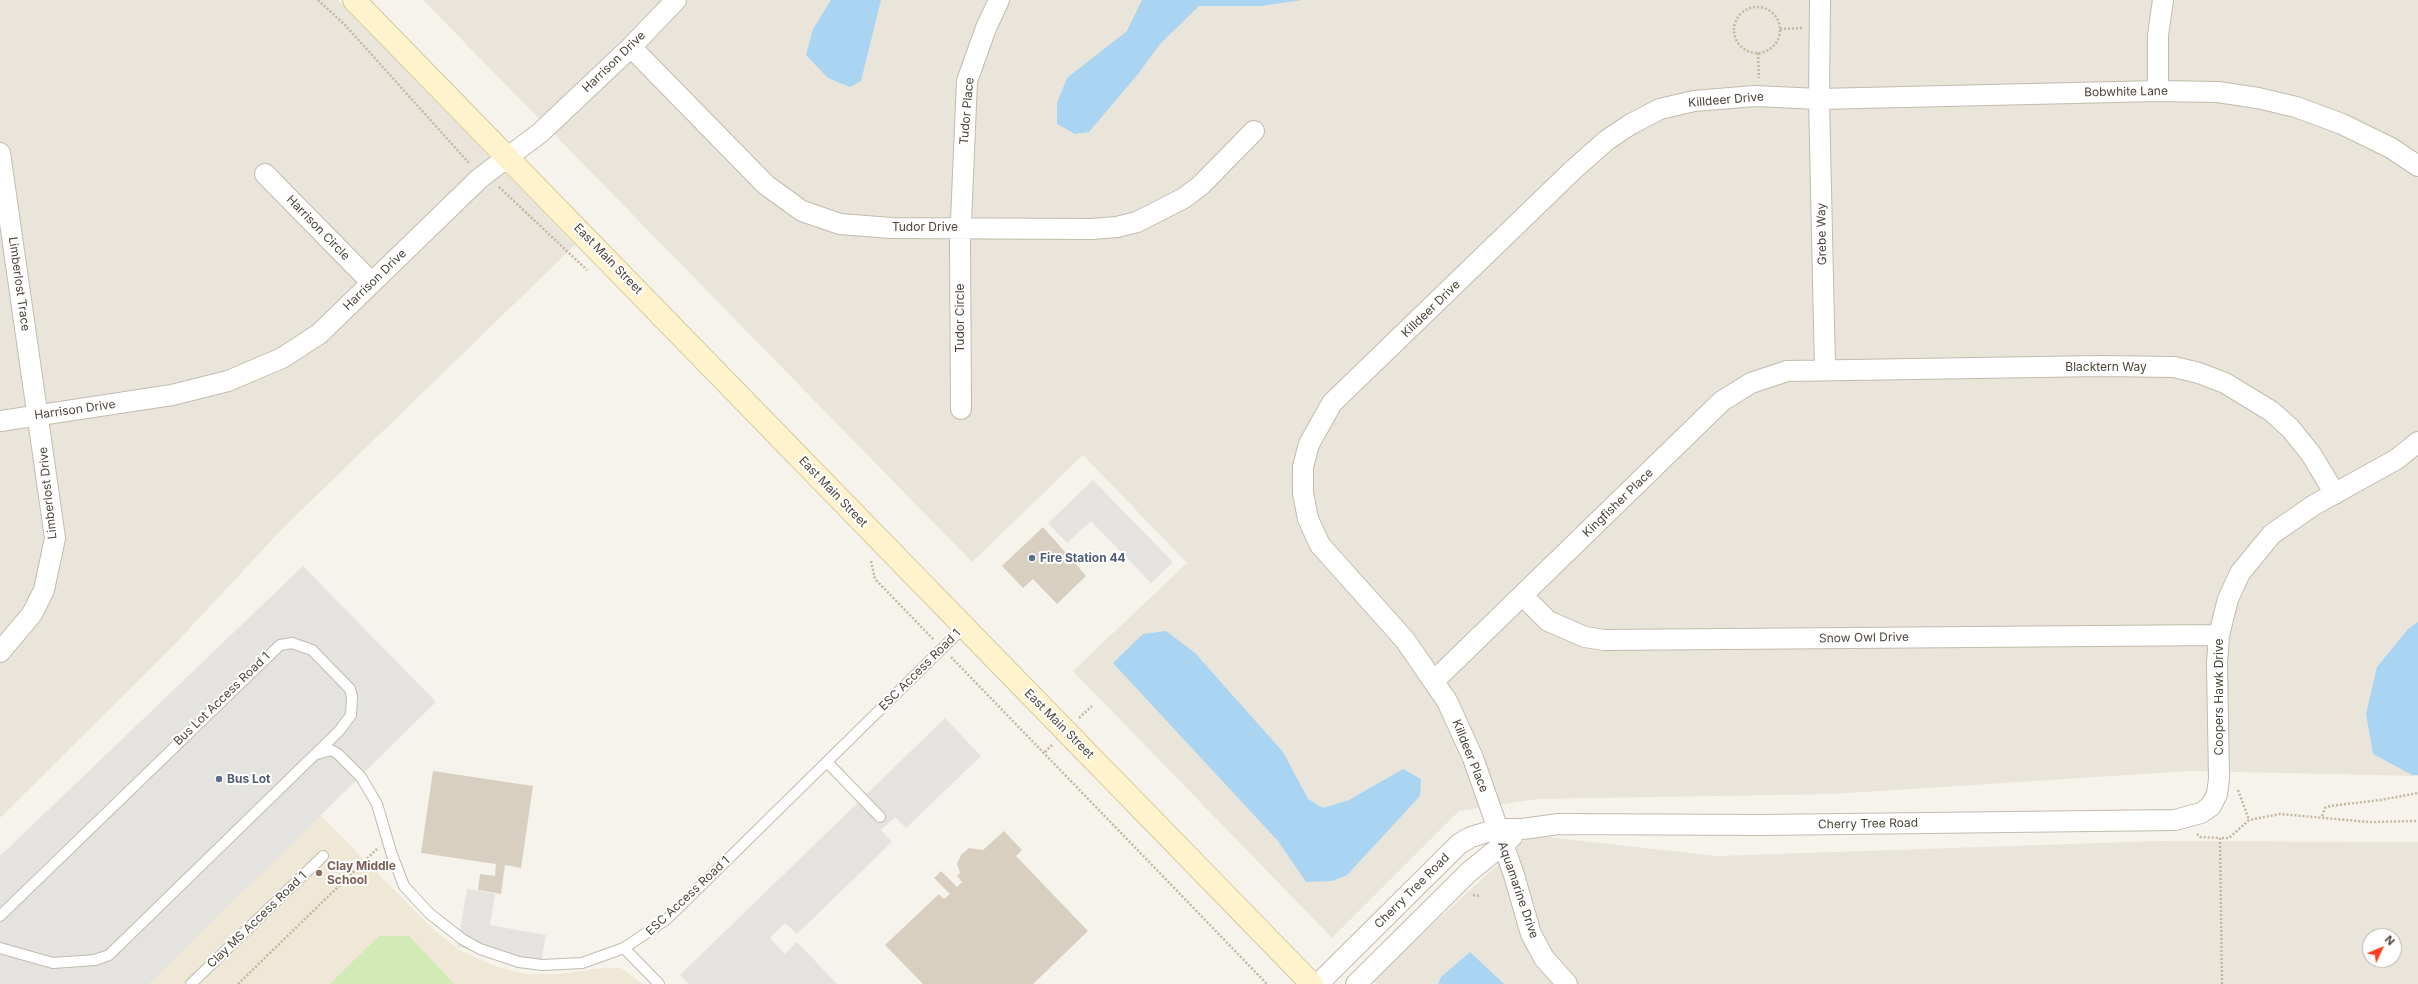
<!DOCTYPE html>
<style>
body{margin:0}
#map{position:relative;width:2418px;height:984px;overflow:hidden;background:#f6f3ec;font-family:Inter,sans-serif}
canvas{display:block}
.north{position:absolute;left:2362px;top:928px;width:40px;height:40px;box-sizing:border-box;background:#fff;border:1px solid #b7b4b0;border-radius:50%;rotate:46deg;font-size:11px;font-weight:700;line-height:16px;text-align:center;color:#4b4439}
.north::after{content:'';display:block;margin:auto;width:14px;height:18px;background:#fc3f1d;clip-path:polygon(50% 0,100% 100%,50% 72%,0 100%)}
</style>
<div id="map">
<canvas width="2418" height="984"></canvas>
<div class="north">N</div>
</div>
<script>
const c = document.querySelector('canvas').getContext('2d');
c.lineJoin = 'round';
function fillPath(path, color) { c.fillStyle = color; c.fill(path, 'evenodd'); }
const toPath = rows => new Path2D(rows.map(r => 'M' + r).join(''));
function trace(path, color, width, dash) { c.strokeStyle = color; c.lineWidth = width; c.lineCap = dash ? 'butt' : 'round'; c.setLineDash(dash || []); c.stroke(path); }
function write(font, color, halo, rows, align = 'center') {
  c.font = font + ' Inter,sans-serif'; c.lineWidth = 4; c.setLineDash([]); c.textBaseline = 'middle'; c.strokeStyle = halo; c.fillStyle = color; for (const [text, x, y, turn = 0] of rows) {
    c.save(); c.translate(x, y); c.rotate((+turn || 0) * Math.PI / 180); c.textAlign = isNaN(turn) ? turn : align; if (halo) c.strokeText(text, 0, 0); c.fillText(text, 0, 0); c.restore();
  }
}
const residential = toPath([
 [0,0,338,0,575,245,284,527,174,645,0,818],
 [423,0,2418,0,2418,776,2190,771,1833,794,1537,799,1459,811,1332,938,1073,671,1187,563,1083,455,972,562],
 [1530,835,1717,856,2158,841,2418,842,2418,984,1376,984,1372,980],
 [2370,936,2394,936,2394,960,2370,960]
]);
const education = toPath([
 [320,815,435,931,461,951,495,966,526,974,558,974,604,968,621,968,643,984,149,984]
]);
const green = toPath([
 [379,936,409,936,454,984,330,984]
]);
const parking = toPath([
 [1093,480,1173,562,1151,583,1091,521,1067,543,1048,523],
 [303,566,436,702,149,984,0,984,0,856],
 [945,718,981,756,906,828,895,817,881,830,892,842,797,934,785,923,770,938,785,954,797,942,837,984,689,984,680,975],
 [467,889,495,894,490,925,546,935,541,962,457,947]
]);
const water = toPath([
 [831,0,881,0,861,81,850,87,828,78,806,55,813,29],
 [1142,0,1302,0,1261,6,1199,6,1160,44,1138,74,1089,132,1075,134,1057,124,1057,103,1067,78,1127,31],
 [2418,622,2418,775,2412,775,2373,754,2366,714,2377,667,2408,629],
 [1166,631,1195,653,1283,752,1308,799,1323,808,1349,800,1403,769,1421,779,1420,796,1347,875,1332,881,1306,882,1278,841,1113,663,1143,634],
 [1470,952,1504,984,1438,984,1441,977]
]);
const building = toPath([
 [1043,527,1086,576,1057,604,1033,579,1023,588,1002,566],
 [433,771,533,786,521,868,505,865,501,894,478,890,480,874,495,876,496,864,421,853],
 [1004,831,1022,850,1016,856,1088,931,1033,984,923,984,885,945,939,894,944,899,950,894,934,878,941,871,957,887,962,882,957,876,960,873,957,864,961,855,969,848,983,850]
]);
const path = toPath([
 [318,0,345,25,469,163],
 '1734 30a23 23 0 1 1 46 0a23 23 0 1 1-46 0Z',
 [1780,29,1802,28],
 [1758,53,1759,78],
 [499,187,587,270],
 [871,561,875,579,934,640],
 [951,657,1267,984],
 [1079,718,1092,706],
 [1045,752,1052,745],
 [2238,790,2249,820],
 [2322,816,2325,808,2330,806,2380,800,2418,793],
 [2197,834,2200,837,2220,838],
 [1473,895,1481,896],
 [238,984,377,849],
 [2222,984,2220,838,2229,838,2249,820,2280,814,2369,822,2418,821]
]);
const lane = toPath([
 [317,754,331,750,338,754,361,777,377,804,391,852,404,886,429,913,462,939,480,949,519,962,542,965,582,963,624,948,667,919,964,627],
 [827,762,880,817],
 [0,916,280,645,292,643,312,650,350,689,352,697,351,715,339,731,109,955,95,960,53,963,0,948],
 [624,948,659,984],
 [191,984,323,856]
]);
const street = toPath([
 [1820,0,1819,99,1825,369],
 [631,47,766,185,802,211,840,224,891,228,1092,229,1117,227,1137,222,1184,198,1201,185,1254,131],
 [2158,91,2158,35,2163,0],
 [0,153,55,538,44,590,32,614,0,652],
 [265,174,372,283],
 [961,409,960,244,967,81,986,28,999,0],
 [0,421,172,395,228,381,282,358,319,334,480,178,540,133,631,47,676,0],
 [1523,596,1548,621,1585,637,1604,640,2219,635],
 [1434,681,1722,401,1751,383,1787,371,2102,366,2174,367,2199,373,2225,383,2271,411,2290,428,2311,454,2335,494],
 [1318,984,1459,844,1471,837,1497,829,1522,829,1559,824,1762,825,2175,820,2201,813,2211,806,2217,794,2219,779,2217,663,2219,635,2228,599,2240,573,2272,534,2314,505,2397,459,2418,442],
 [1356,984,1469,872,1512,837],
 [1567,984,1544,958,1531,934,1514,875,1473,758,1447,701,1405,640,1320,545,1308,519,1303,493,1303,467,1309,444,1332,403,1573,170,1607,140,1631,124,1660,109,1694,101,1755,96,1819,99,2158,91,2218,92,2258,98,2296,107,2342,124,2391,148,2418,166]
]);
const secondary = toPath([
 [354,0,1312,984]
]);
const markers = [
 [1032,558,4,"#5c6f8a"],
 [219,779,4,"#5c6f8a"],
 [319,873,4,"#8d6e63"]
];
const streetNames = [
 ["Harrison Drive",614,62,-44],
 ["Bobwhite Lane",2126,92,-1],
 ["Killdeer Drive",1726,100,-5],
 ["Tudor Place",967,111,-85],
 ["Tudor Drive",925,227],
 ["Harrison Circle",318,228,46],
 ["Grebe Way",1822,234,-91],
 ["East Main Street",608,259,46],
 ["Harrison Drive",375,280,-44],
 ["Limberlost Trace",19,284,82],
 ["Killdeer Drive",1431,309,-44],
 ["Tudor Circle",960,318,-90],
 ["Blacktern Way",2106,367],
 ["Harrison Drive",75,410,-8],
 ["East Main Street",833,492,46],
 ["Limberlost Drive",48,493,-96],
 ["Kingfisher Place",1618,503,-44],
 ["Snow Owl Drive",1864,638,-1],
 ["ESC Access Road 1",920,670,-45],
 ["Coopers Hawk Drive",2219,697,-90],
 ["Bus Lot Access Road 1",222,699,-44],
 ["East Main Street",1059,724,45],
 ["Killdeer Place",1470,756,68],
 ["Cherry Tree Road",1868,824,-1],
 ["Aquamarine Drive",1518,890,71],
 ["Cherry Tree Road",1412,891,-45],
 ["ESC Access Road 1",688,896,-43],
 ["Clay MS Access Road 1",257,920,-44]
];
const serviceNames = [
 ["Fire Station 44",1040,558],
 ["Bus Lot",227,779]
];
const educationNames = [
 ["Clay Middle",327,866],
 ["School",327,880]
];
fillPath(residential, '#eae5da');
fillPath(education, '#efe8d6');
fillPath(green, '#d2eab5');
fillPath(parking, '#e5e3e0');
fillPath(water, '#a9d4f2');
fillPath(building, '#d8cfc1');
trace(lane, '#c2bbae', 12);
trace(street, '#c2bbae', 22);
trace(secondary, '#d6c79b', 24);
trace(path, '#c4b79f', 2.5, [2, 2]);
trace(lane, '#fff', 10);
trace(street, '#fff', 20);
trace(secondary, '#fff3cd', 22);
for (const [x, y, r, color] of markers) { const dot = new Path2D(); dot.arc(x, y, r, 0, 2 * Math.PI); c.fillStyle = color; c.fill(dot); trace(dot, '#fff', 1.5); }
write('12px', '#4b4439', '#fff', streetNames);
write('bold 12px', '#4e5e75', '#fff', serviceNames, 'left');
write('bold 12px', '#785e54', '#fff', educationNames, 'left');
</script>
